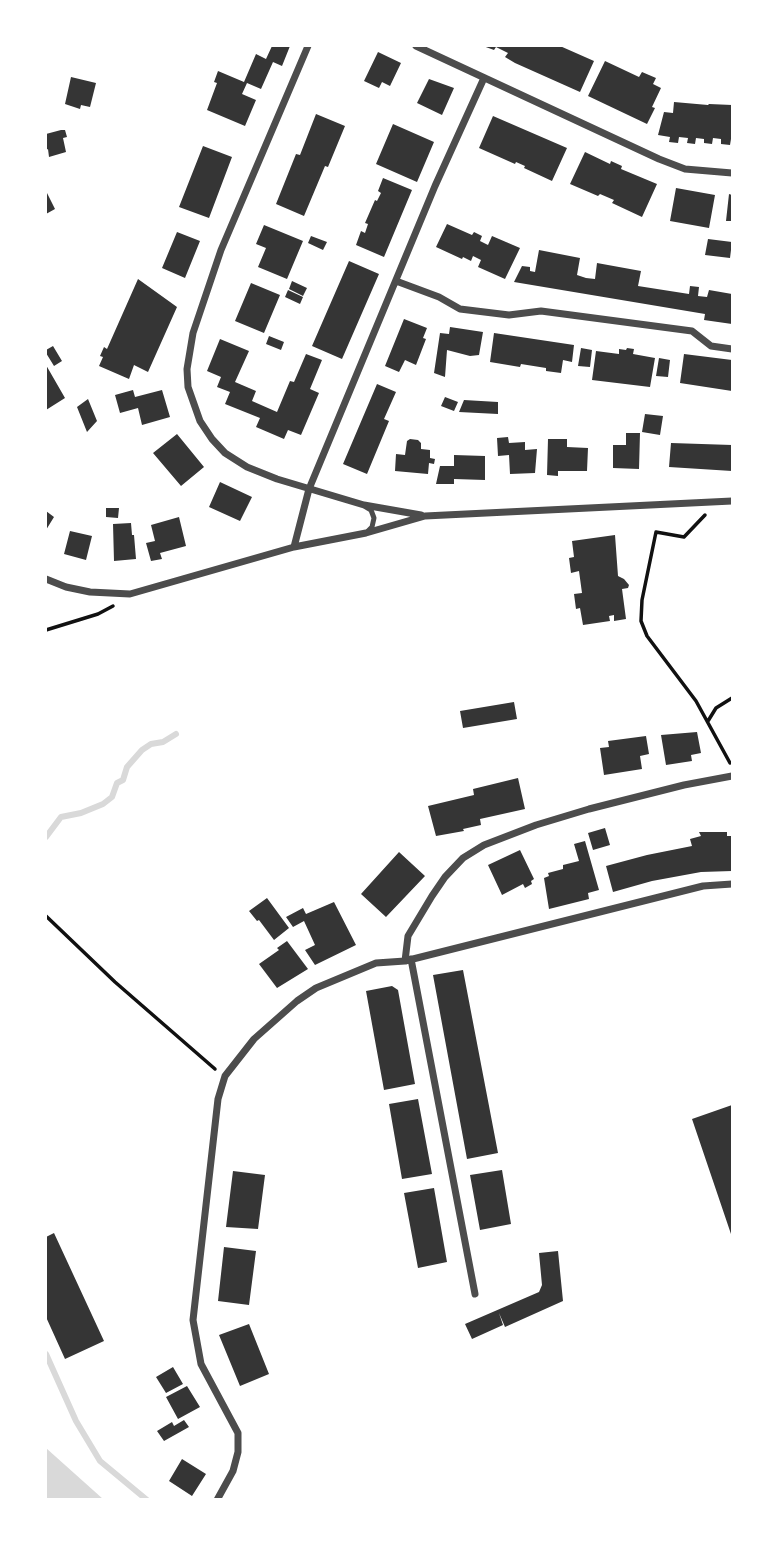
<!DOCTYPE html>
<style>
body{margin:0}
#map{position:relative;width:778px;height:1545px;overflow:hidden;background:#fff;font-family:"Open Sans",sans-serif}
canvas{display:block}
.frame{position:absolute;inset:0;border:47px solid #fff;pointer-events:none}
</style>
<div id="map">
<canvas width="778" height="1545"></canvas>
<div class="frame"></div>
</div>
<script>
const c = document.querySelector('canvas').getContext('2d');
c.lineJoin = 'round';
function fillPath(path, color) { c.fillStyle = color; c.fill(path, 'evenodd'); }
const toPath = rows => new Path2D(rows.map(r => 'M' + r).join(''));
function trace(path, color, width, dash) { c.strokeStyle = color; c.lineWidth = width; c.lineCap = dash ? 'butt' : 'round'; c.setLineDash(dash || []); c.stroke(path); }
const water = toPath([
 [46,1448,103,1499,46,1499]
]);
const stream = toPath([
 [46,837,61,817,81,813,103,804,112,797,117,783,123,780,127,767,142,750,151,744,163,742,176,734],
 [46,1354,76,1421,100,1461,147,1500]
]);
const building = toPath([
 [272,46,290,46,282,66,273,62,261,89,247,83,242,94,256,100,245,126,207,110,217,83,214,82,218,71,244,82,256,54,266,59],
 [483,46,560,46,594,61,580,92,515,63,505,57,508,53,496,47,494,50],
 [378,52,401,63,390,86,382,82,379,88,364,81],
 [605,61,639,77,642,72,656,78,653,84,661,88,652,107,655,108,647,124,588,96],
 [71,77,96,83,90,107,81,105,80,109,65,104],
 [429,79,454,88,442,115,417,103],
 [674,102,708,105,709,104,732,105,732,139,731,139,730,145,721,144,721,139,713,138,712,144,704,143,704,139,696,138,695,144,687,143,688,138,679,137,678,143,669,142,670,137,658,135,664,112,673,113],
 [316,114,345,126,328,167,325,166,304,216,276,204,296,154,300,155],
 [493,116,567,148,552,181,524,168,525,166,516,162,515,164,479,148],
 [393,124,434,142,417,182,376,164],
 [61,130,65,130,67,137,63,138,66,152,49,157,48,149,46,150,46,134],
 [203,146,232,157,209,218,179,207],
 [585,152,610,164,611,161,622,166,621,169,657,184,642,217,612,203,614,200,600,194,598,196,570,184],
 [383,178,412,190,384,257,356,245,361,231,365,233,368,224,365,223,375,200,377,201,381,193,378,191],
 [676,188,715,195,709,228,670,221],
 [46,191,55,209,46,214],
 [729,194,732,195,732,221,726,221],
 [447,224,472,235,474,232,482,236,480,241,488,245,492,236,520,248,505,279,478,267,481,260,473,256,471,261,463,257,462,259,436,247],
 [264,225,303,241,287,279,258,267,266,248,256,244],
 [177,232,200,241,185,278,162,268],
 [311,236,327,242,323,250,308,243],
 [708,239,732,242,730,258,705,255],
 [539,250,580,258,577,275,586,278,595,279,597,263,641,271,638,286,689,294,690,286,699,287,698,296,707,297,709,290,732,294,732,324,704,320,705,314,514,282,522,266,530,267,530,271,535,272],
 [349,261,379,274,342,359,312,346],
 [138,279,177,307,148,372,134,365,129,379,99,366,103,357,100,356,104,347,107,349],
 [292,281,307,288,303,296,289,289],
 [251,283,280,295,264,333,235,321],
 [288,290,303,297,300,304,285,297],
 [404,319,427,328,423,338,426,339,416,365,405,360,399,372,385,366],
 [450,327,483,332,479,355,470,356,447,350,445,377,434,373,440,333,449,334],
 [494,333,574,345,572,362,563,360,561,373,546,371,546,368,521,364,520,367,490,362],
 [269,336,284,342,281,350,266,344],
 [220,339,249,351,235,382,256,391,252,401,277,412,290,381,294,382,306,354,322,360,310,389,319,393,301,435,288,430,284,439,256,427,260,418,225,404,230,392,217,387,221,377,207,371],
 [53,346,62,361,54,366,46,353,46,350],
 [581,348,592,350,590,367,578,366],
 [627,348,634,349,633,354,655,358,650,387,592,380,596,351,619,354,619,349,626,350],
 [684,354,732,360,732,391,680,383],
 [659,358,670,360,668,377,656,376],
 [46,365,65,398,46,410],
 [377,384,396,392,384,419,389,421,367,474,343,464],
 [133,390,135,397,162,390,170,417,142,425,138,408,120,413,115,395],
 [445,397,458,402,454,411,441,406],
 [88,399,97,421,87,432,77,407],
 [464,400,498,402,498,414,459,412],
 [645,414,663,416,660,435,642,432],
 [626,433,640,433,639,469,613,468,613,445,626,445],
 [177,434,204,467,181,486,153,453],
 [508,437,509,443,525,442,525,450,537,449,535,473,510,474,509,455,498,456,497,438],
 [410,439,418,440,421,443,421,449,430,450,430,458,435,459,434,464,429,463,428,474,395,471,396,454,405,455,407,441],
 [548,439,567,439,567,447,588,448,587,471,558,471,558,476,547,475],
 [671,443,732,445,732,471,669,467],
 [454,455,485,456,485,480,454,479,454,484,436,484,440,466,454,466],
 [220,482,252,497,240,521,209,507],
 [106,508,119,508,118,518,106,517],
 [46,511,54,517,46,530],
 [179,517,186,546,160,553,162,559,151,561,146,543,155,541,151,525],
 [131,523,132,535,134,535,136,559,114,561,113,524],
 [70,531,92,536,86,560,64,554],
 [615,535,618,576,624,579,629,585,628,588,622,589,626,619,614,621,614,615,609,616,610,621,583,625,580,608,576,609,574,594,582,593,579,571,571,573,569,558,574,557,572,541],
 [514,702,517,719,463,728,460,711],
 [697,732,701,753,691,755,692,761,666,765,661,735],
 [646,736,649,754,640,756,642,769,604,775,600,748,609,747,608,741],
 [518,778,525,809,480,819,481,825,463,829,464,831,436,836,428,806,474,795,473,789],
 [605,828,610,845,593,850,588,833],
 [699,832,727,832,727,836,732,836,732,871,701,872,652,881,613,892,606,866,647,855,692,846,690,839,701,836],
 [585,841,599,890,588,893,589,899,549,909,544,878,549,876,548,873,563,869,563,865,579,861,574,844],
 [520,850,534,879,531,881,532,884,525,888,523,884,502,895,488,865],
 [399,852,425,876,386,917,361,894],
 [267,898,289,928,274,940,259,920,257,921,249,911],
 [334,902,356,945,315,965,305,950,315,945,304,921,293,927,286,917,303,908,306,914],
 [287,941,308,969,277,988,259,964,279,950,277,948],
 [463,970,498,1153,467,1159,433,975],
 [392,986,398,990,415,1084,384,1090,366,991],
 [418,1099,432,1174,402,1179,389,1104],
 [732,1105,732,1237,692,1119],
 [502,1170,511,1224,480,1230,470,1175],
 [233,1171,265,1175,258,1229,226,1227],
 [434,1188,447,1262,418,1268,404,1193],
 [54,1233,104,1341,65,1359,46,1317,46,1237],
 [224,1247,256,1251,249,1305,218,1301],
 [558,1251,563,1301,505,1327,499,1313,503,1325,472,1339,465,1324,539,1292,542,1285,539,1253],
 [249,1324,269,1374,240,1386,219,1335],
 [173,1367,183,1384,166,1393,156,1377],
 [187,1386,200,1407,178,1419,166,1397],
 [184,1420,189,1427,164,1441,157,1431,172,1422,174,1426],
 [182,1459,206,1474,192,1496,169,1481]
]);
const path = toPath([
 [705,515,684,537,656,532,642,600,641,621,647,636,696,701,730,763],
 [46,630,98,614,113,606],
 [708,721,716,708,732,698],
 [46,916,115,982,215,1069]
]);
const service = toPath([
 [366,507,371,510,374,518,372,527,368,531]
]);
const minor = toPath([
 [308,46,221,250,193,333,187,369,188,387,200,421,212,439,225,453,247,467,277,479,364,505,421,515],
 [416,46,659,159,685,169,732,173],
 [396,281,439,297,460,309,509,315,541,311,692,331,711,346,732,349],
 [294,547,309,489,435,186,484,78],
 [46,579,66,587,90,592,130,594,294,547,366,533,425,516,732,501],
 [411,959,475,1294],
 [405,961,408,936,432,896,445,877,463,858,484,845,536,825,589,809,684,785,732,776],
 [217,1500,233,1471,238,1452,238,1433,201,1364,193,1320,218,1099,225,1076,254,1039,297,1001,316,988,376,963,405,961,703,886,732,884]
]);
fillPath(water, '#d9d9d9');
trace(stream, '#d9d9d9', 6);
fillPath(building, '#353535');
trace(path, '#111', 3.5);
trace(service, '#4c4c4c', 5);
trace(minor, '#4c4c4c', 7);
</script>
